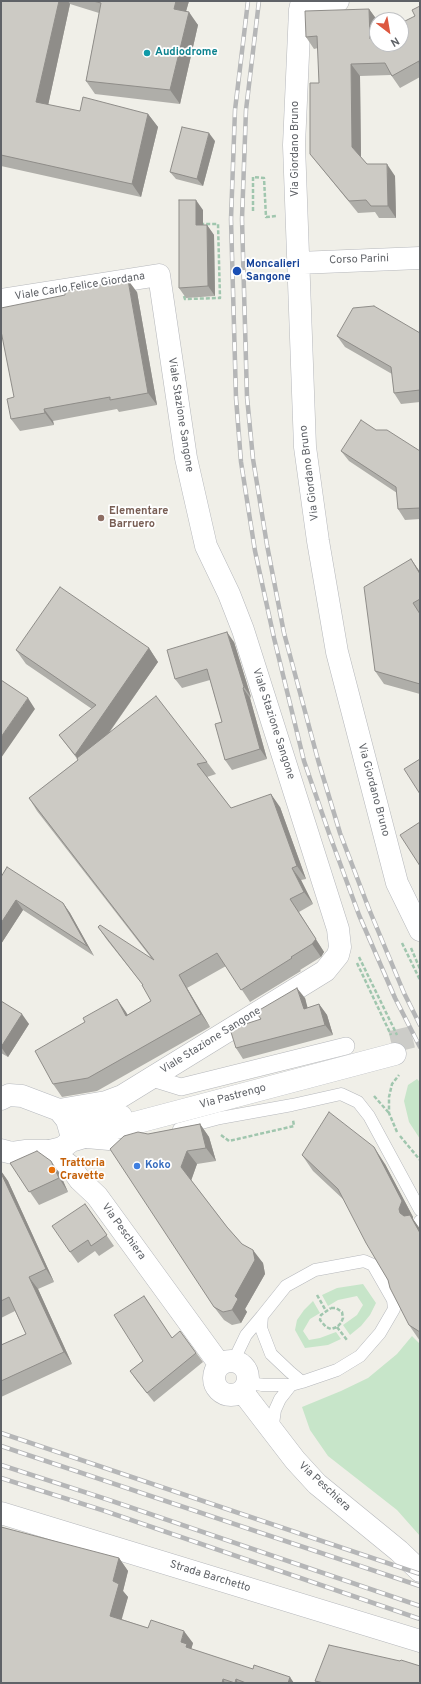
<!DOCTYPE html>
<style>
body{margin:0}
#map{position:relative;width:421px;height:1684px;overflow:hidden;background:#f0efe8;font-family:Overpass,sans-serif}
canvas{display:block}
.frame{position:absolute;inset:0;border:2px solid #5f6267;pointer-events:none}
.north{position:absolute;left:369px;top:12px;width:40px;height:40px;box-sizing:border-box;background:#fff;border:1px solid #bfc0c2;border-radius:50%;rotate:149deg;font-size:11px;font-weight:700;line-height:16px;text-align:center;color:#5f6267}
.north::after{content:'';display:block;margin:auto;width:14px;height:18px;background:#dd5840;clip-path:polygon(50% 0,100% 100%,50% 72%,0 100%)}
</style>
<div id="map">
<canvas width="421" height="1684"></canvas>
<div class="frame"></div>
<div class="north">N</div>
</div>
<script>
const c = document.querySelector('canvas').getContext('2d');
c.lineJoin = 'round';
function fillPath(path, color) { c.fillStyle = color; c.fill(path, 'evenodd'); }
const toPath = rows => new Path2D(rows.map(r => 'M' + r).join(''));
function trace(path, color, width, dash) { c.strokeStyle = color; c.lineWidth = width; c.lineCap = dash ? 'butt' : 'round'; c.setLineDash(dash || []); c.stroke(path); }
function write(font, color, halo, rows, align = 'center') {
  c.font = font + ' Overpass,sans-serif'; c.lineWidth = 3.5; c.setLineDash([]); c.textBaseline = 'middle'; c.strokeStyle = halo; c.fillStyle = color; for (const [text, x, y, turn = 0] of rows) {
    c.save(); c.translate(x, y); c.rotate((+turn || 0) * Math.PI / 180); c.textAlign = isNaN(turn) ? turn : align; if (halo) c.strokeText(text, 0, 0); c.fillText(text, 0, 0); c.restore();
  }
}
const green = toPath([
 [417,1079,420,1082,420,1139,409,1122,404,1101,408,1085],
 [363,1284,376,1303,370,1315,361,1326,350,1335,343,1325,357,1315,363,1305,357,1296,338,1300,328,1306,322,1295,337,1288],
 [313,1301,320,1313,310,1319,303,1331,309,1340,320,1338,336,1332,341,1339,328,1345,305,1348,295,1330,297,1320,304,1310],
 [412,1336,420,1344,420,1536,397,1510,328,1456,310,1430,302,1407,341,1391,368,1378,397,1354]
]);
const secondaryTunnel = toPath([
 [391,1042,420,1035]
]);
const path = toPath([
 [253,211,253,177,264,178,266,217,277,216],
 [184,296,185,299,220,298,218,224,201,224],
 [402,943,420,980],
 [411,948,420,969],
 [359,957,397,1035],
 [357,963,391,1035],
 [374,1096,389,1113],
 [397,1132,389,1113,389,1097,392,1084,399,1075],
 [221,1135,229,1141,294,1126,293,1120],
 [400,1136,420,1160],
 [317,1295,326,1311],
 [331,1308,336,1308,342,1312,343,1318,341,1323,337,1327,331,1329,326,1327,320,1320,321,1315,331,1308],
 [337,1327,347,1340]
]);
const service = toPath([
 [179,1129,220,1118,292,1105,341,1094,358,1102,369,1116,420,1210],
 [86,1142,120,1145,131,1142],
 [418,1225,420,1221],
 [233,1362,246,1335,262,1316],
 [247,1382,262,1385,291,1385,302,1382,337,1370,360,1356,380,1333,394,1309,393,1300,373,1265,364,1261,315,1270,286,1286,262,1316,261,1328,271,1354,290,1372,302,1382],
 [272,1431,275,1410,280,1399,291,1385]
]);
const pedestrian = toPath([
 [152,1078,181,1087,346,1046]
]);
const minor = toPath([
 [302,1,300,10,294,145,305,447,318,541,337,652,397,883,420,930],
 [300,10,338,1],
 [298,263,420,258],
 [1,300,159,275,186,458,206,546,229,594,243,630,338,929,340,947,338,955,325,971,122,1096,106,1102,59,1110],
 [1,1513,420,1641]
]);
const tertiary = toPath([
 [50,1151,70,1166,80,1180,97,1196,220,1365],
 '214 1378a17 17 0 1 1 34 0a17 17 0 1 1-34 0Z',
 [242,1391,295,1460,317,1484,399,1551,420,1571]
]);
const secondary = toPath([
 [1,1099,9,1095,22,1096,59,1110,67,1120,71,1134],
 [67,1120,103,1119,121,1116],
 [1,1150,12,1153,26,1151,50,1151,62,1148,71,1141,108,1130,395,1054]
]);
const rail = toPath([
 [248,1,235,110,231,219,236,398,241,462,255,551,274,638,304,761,330,836,359,915,395,998,420,1047],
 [259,1,246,110,242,219,247,397,253,459,267,545,284,633,318,760,340,833,369,909,404,993,420,1025],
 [1,1433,420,1574],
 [1,1446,420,1586],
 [1,1465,109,1500,420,1606],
 [1,1478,105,1511,420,1619]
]);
const wall = toPath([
 [1,1,189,1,186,11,198,25,180,104,95,94,86,81,99,13,70,4,48,105,80,111,148,114,158,127,141,197,1,166],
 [420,6,420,77,400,88,391,75,360,76,361,157,367,164,395,176,396,218,379,218,375,212,358,213,319,165,310,154,319,83,318,48,314,49,306,37,369,9,377,20,377,44,415,16],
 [215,141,203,186,176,179,170,172],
 [203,210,203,225,207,225,214,235,215,296,186,298,179,288],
 [137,292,157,405,119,412,117,409,53,421,54,425,20,431,11,419,14,397],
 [420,333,420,402,401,404,394,393,392,374,345,347,337,336],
 [341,451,420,451,420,519,405,520,398,509,397,493,349,461],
 [411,559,420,572,420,694,384,684,375,671],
 [234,642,251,697,250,698,267,759,232,770,225,760,222,722,210,680,182,688,175,679],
 [149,648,158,662,109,733,207,762,216,774,207,777,231,808,280,807,306,879,301,880,313,904,299,912,324,952,321,957,300,970,301,971,250,1002,226,966,187,988,210,1027,97,1091,62,1097,53,1084,85,1022,117,999,127,1015,151,1001,143,985,107,940,98,927,152,959,37,811,29,798,78,760,59,735,92,709,26,664,16,650],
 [1,877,63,903,70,913,94,956,23,910,1,944],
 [305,998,307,1008,319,1004,327,1015,333,1035,243,1059,236,1048,261,1019],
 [1,1001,29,1024,8,1057,1,1053],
 [200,1124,209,1137,216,1161,197,1164,191,1180,227,1227,242,1244,263,1263,265,1274,245,1309,247,1312,241,1323,232,1325,224,1320,214,1307,148,1134],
 [302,1155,385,1164,413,1217,413,1219,420,1229,420,1341,409,1325,388,1280,344,1200,313,1171],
 [10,1163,60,1174,68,1192,39,1205],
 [1,1171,8,1181,54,1282,38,1289,72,1364,1,1397,1,1345,26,1334,15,1311,1,1318],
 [85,1204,114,1246,99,1256,95,1251,78,1263,70,1252],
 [144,1296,172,1338,180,1331,203,1362,154,1402,137,1381,130,1371,143,1361],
 [119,1558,128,1571,123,1591,128,1597,121,1619,193,1643,191,1649,294,1683,1,1683],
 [400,1661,420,1683,316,1683,315,1681]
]);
const shadedWall = toPath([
 [59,1,68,1,70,4,46,115,36,102],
 [176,1,189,1,183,22,174,9],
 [369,9,377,20,377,44,370,39],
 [189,12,198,25,180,104,170,90],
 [351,64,360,76,361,158,352,147],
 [148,114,158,127,141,197,132,184],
 [209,133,215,141,203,186,197,179],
 [387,164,395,176,396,218,388,206],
 [196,200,203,210,203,235,196,225],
 [207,225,214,235,215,296,208,286],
 [128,280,137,292,157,405,148,393],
 [44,409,53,421,54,425,45,413],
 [411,559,420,572,420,574],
 [227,632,234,642,251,697,244,687],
 [149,648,158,662,84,768,75,755],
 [243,688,250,698,267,759,260,749],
 [28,698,35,709,1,758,1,737],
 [271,794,280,807,306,879,297,866],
 [292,868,301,880,313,904,304,892],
 [290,899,324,952,321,957,312,944],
 [16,900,23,910,1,944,1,923],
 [63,903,70,913,94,956,87,946],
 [179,975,187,988,210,1027,201,1014],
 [297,988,305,998,311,1020,304,1009],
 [117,999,126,1012,135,1028,126,1016],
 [319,1004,327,1015,333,1035,325,1025],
 [22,1014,29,1024,8,1057,1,1047],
 [200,1124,209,1137,216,1161,206,1148],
 [374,1147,385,1164,413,1217,413,1219,420,1229,420,1233,400,1213],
 [187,1151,197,1164,191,1181,181,1167],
 [51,1161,60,1174,68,1192,59,1178],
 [1,1171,8,1181,54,1282,46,1269,1,1173],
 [253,1250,263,1263,265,1274,245,1309,247,1312,241,1323,232,1310,235,1296],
 [29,1277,38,1289,72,1364,64,1352],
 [119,1558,128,1571,123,1591,128,1597,119,1629,110,1616,113,1581],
 [184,1631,193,1643,191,1650,195,1660,181,1642],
 [290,1677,294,1683,288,1683],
 [223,1679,225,1683,222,1683],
 [236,1679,238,1683,235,1683]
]);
const building = toPath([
 [1,1,59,1,36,102,80,111,83,97,148,114,132,184,1,155,1,1],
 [93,1,176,1,174,9,189,12,170,90,86,81,101,3,93,1],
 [420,6,420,68,419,61,392,76,385,63,351,64,352,147,367,164,387,164,388,206,371,206,366,200,349,201,310,154,310,83,319,83,317,36,306,37,305,11,369,9,370,39,377,36,377,44,401,44,401,23,415,16,412,10,420,6],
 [182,127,209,133,197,179,170,172,182,127],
 [179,200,196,200,196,225,207,225,208,286,179,288,179,200],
 [128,280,148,393,110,400,110,397,44,409,45,413,11,419,7,399,14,397,1,331,1,308,65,295,65,291,128,280],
 [374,306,420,333,420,390,394,393,391,367,337,336,353,308,374,306],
 [361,420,376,430,387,430,420,451,420,508,398,509,396,487,341,451,361,420],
 [411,559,420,574,420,599,413,603,420,614,420,684,375,671,364,587,411,559],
 [60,587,149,648,75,755,59,735,96,705,16,650,60,587],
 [227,632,244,687,243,688,260,749,225,760,215,724,222,722,207,669,175,679,167,650,227,632],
 [1,680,28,698,1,737,1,680],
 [156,696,207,762,197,764,231,808,271,794,297,866,292,868,304,892,290,899,316,939,312,944,291,957,292,958,241,990,217,953,179,975,201,1014,88,1078,53,1084,35,1051,85,1022,83,1018,117,999,126,1016,151,1001,142,985,143,985,98,927,100,925,154,960,29,798,78,760,77,758,156,696],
 [420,759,420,794,404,769,420,759],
 [420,822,420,866,400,835,420,822],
 [7,867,63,903,87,946,16,900,1,923,1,877,7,867],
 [297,988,304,1009,319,1004,325,1025,236,1048,230,1029,261,1019,256,1012,297,988],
 [1,1001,22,1014,1,1047,1,1001],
 [329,1112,374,1147,402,1201,399,1209,400,1213,404,1216,410,1215,420,1233,420,1332,409,1325,390,1288,388,1280,366,1243,338,1189,302,1155,329,1112],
 [200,1124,206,1148,187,1151,181,1167,227,1227,242,1244,253,1250,255,1260,235,1296,238,1299,232,1310,223,1312,214,1307,110,1149,124,1136,138,1132,148,1134,200,1124],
 [37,1151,51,1161,59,1178,29,1192,10,1163,37,1151],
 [1,1173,46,1269,29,1277,64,1352,1,1381,1,1345,26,1334,9,1297,1,1301,1,1173],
 [85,1204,107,1235,91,1246,88,1240,70,1252,52,1226,85,1204],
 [144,1296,172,1338,180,1331,196,1353,147,1393,130,1371,143,1361,114,1315,144,1296],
 [1,1527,119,1558,113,1581,119,1584,110,1616,148,1628,151,1620,184,1631,181,1642,187,1644,186,1647,253,1669,254,1665,290,1677,288,1683,246,1683,236,1679,235,1683,223,1679,222,1683,1,1683,1,1527],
 [329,1645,400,1661,401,1660,420,1666,420,1683,324,1683,315,1681,329,1645]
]);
const markers = [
 [147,53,4,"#0f9aa8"],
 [237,271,5,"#1a4fb4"],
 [101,518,4,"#8d6e63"],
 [137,1166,4,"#3f7fe0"],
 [52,1170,4,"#e8710a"]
];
const cultureNames = [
 ["Audiodrome",155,53]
];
const streetNames = [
 ["Via Giordano Bruno",296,149,-90],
 ["Corso Parini",359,260,-2],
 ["Viale Carlo Felice Giordana",80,287,-9],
 ["Viale Stazione Sangone",180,415,81],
 ["Via Giordano Bruno",310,473,-97],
 ["Viale Stazione Sangone",273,724,72],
 ["Via Giordano Bruno",373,790,75],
 ["Viale Stazione Sangone",211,1041,-32],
 ["Via Pastrengo",233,1097,-15],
 ["Via Peschiera",123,1232,54],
 ["Via Peschiera",324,1487,43],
 ["Strada Barchetto",210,1577,17]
];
const transitNames = [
 ["Moncalieri",246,265],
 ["Sangone",246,278]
];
const educationNames = [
 ["Elementare",109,512],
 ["Barruero",109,525]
];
const foodNames = [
 ["Trattoria",60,1164],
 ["Cravette",60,1177]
];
const shopNames = [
 ["Koko",145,1166]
];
fillPath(green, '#c7e5c9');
trace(secondaryTunnel, '#ccccc8', 22, [22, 11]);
trace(service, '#b5b7bb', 13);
trace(pedestrian, '#b5b7bb', 18);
trace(minor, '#b5b7bb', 23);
trace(tertiary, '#b5b7bb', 23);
trace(secondary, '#b6b9be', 23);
trace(path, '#a0c6ae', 2.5, [4, 2]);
trace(service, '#fff', 12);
trace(pedestrian, '#fff', 17);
trace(minor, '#fff', 22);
trace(tertiary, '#fff', 22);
trace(secondary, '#fff', 22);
trace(rail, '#b5b6b7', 4.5);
trace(rail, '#fff', 3, [9]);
fillPath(wall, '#afaea9');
fillPath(shadedWall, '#8f8d89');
fillPath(building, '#cccac4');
trace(building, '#8f8d89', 1);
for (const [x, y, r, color] of markers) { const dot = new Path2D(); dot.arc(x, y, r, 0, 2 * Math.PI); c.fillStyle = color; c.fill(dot); trace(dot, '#fff', 1.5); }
write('bold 11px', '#0d838f', '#fff', cultureNames, 'left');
write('11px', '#5f6267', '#fff', streetNames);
write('bold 11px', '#164399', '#fff', transitNames, 'left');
write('bold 11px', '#785e54', '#fff', educationNames, 'left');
write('bold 11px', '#c56008', '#fff', foodNames, 'left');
write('bold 11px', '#366cbe', '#fff', shopNames, 'left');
</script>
